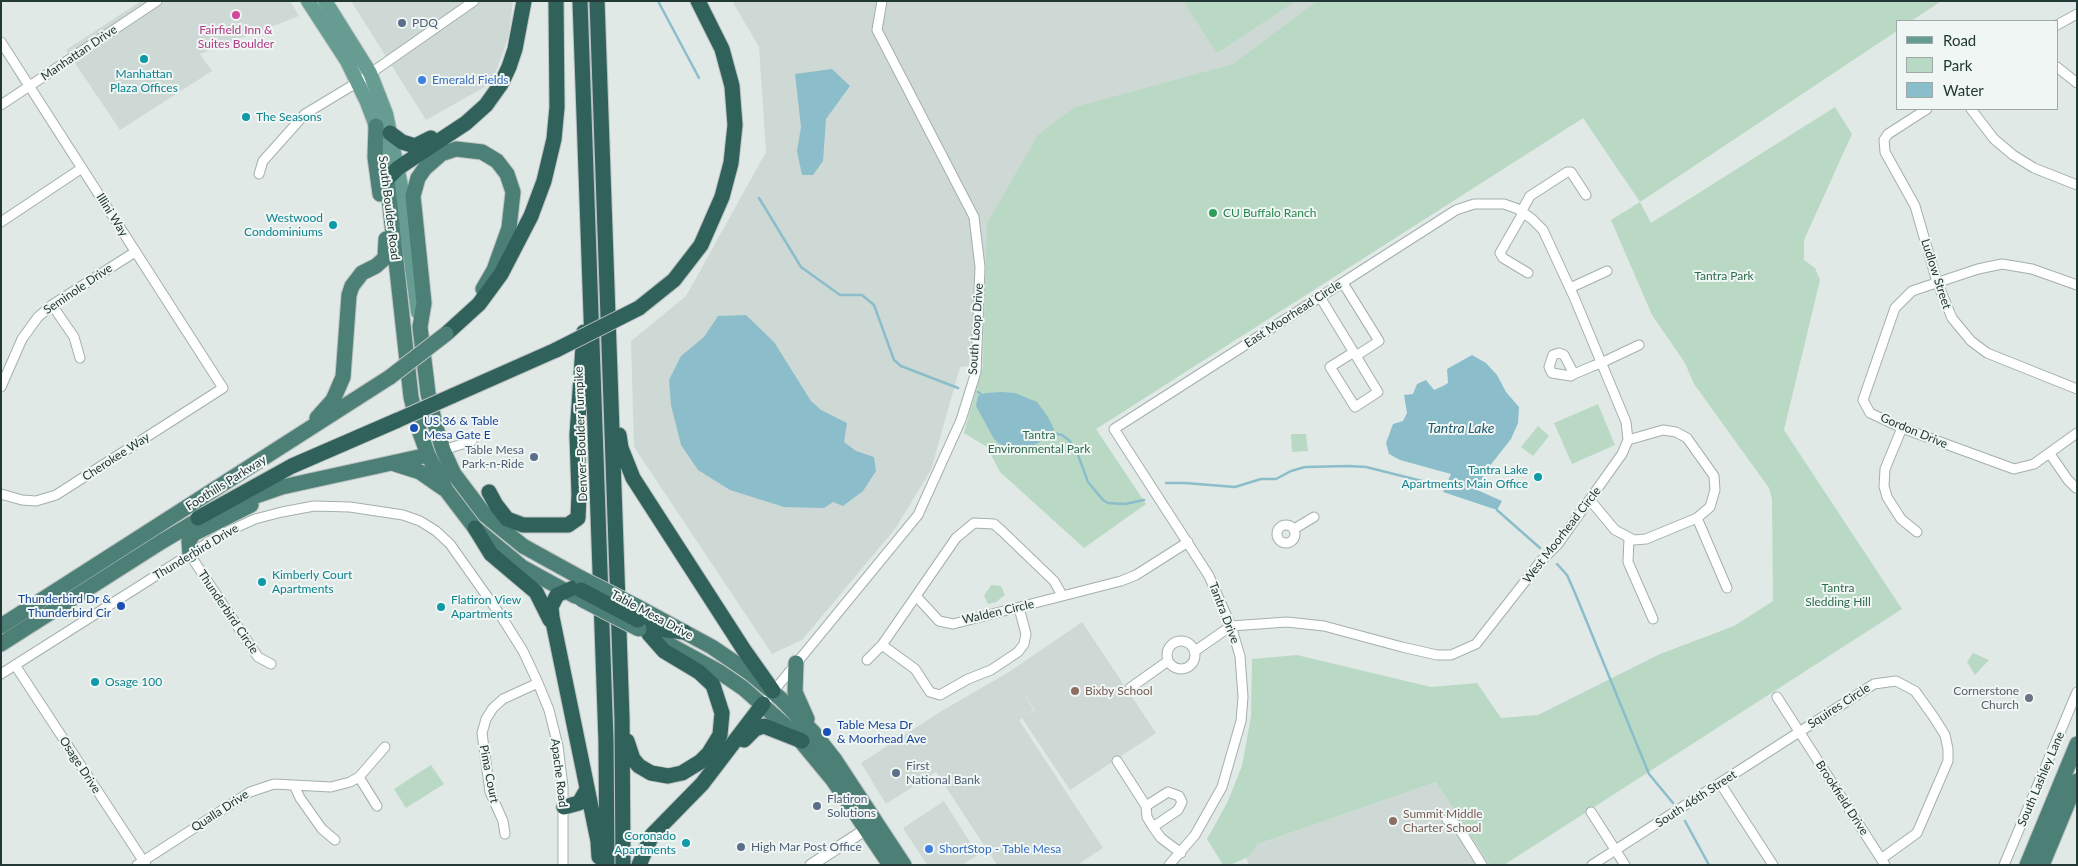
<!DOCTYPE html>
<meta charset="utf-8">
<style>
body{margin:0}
#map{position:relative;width:2078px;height:866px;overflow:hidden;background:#e0e9e6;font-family:Lato,sans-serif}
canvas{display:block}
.frame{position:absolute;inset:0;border:2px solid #223834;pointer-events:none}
.legend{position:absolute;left:1896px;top:20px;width:162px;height:90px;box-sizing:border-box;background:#f0f6f4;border:1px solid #9eaaa7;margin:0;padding:6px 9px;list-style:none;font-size:15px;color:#223834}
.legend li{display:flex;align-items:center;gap:10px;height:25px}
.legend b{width:25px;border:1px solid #9eaaa7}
</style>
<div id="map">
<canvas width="2078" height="866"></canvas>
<div class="frame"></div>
<ul class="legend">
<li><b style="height:6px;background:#679c92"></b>Road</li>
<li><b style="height:14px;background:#bad9c5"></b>Park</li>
<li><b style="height:14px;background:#8bbdcb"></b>Water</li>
</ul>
</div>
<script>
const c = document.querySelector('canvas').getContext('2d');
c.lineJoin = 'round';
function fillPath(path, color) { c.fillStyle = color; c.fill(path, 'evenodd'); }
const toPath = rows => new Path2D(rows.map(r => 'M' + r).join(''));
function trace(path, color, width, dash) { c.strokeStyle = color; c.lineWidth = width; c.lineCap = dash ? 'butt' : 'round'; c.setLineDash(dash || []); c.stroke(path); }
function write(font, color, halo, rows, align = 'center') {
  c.font = font + ' Lato,sans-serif'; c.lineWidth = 4; c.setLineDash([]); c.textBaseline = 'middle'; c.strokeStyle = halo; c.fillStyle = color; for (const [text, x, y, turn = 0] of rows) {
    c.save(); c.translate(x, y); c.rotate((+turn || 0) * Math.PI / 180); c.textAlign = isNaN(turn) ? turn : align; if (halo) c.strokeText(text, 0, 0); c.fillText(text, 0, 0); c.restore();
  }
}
const built = toPath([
 [141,1,290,1,299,16,200,54,212,71,120,130,66,50],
 [351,1,513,1,509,35,492,83,426,120],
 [732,1,1941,1,1911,21,1897,21,1897,31,1583,118,1096,429,1011,362,960,367,931,470,895,529,802,640,772,654,634,447,631,341,686,296,766,152,759,47],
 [1082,622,1156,733,1070,790,1022,718,1035,710,1021,689,1034,710,1019,720,1103,848,1077,865,997,865,936,772,886,804,861,763,940,712,1009,672],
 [1436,782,1490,865,1249,865,1246,858,1250,856,1258,844],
 [944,801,978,855,962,865,927,865,903,828]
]);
const green = toPath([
 [1183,1,1296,1,1217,53],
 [1317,1,1941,1,1911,21,1897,21,1897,31,1640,202,1651,223,1835,107,1852,134,1804,240,1804,260,1815,268,1820,280,1784,430,1902,609,1504,865,1490,865,1436,782,1258,844,1250,856,1230,865,1223,865,1207,839,1227,803,1242,766,1251,716,1252,659,1297,655,1431,687,1477,683,1501,718,1538,715,1660,654,1734,626,1773,601,1772,499,1769,488,1694,384,1685,363,1652,315,1611,220,1640,202,1583,118,1096,429,1146,504,1084,548,1000,472,987,447,964,433,983,365,987,223,1038,135,1075,107,1233,64],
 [1598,404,1615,445,1572,464,1554,423],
 [1538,426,1549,436,1533,456,1521,447],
 [1291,434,1306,434,1308,451,1292,452],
 [991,585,1001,586,1005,595,996,602,988,604,984,596],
 [1973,653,1989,660,1975,675,1967,662],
 [431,765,444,784,406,808,394,789]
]);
const water = toPath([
 [832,69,850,86,826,119,823,161,813,175,802,175,797,151,801,127,795,74],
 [746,315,774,342,811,401,821,410,847,423,844,442,856,451,874,457,876,471,863,491,843,506,833,502,824,508,784,507,730,490,698,470,681,445,671,405,669,380,681,356,704,337,718,316],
 [1472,355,1486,363,1497,375,1506,392,1519,407,1518,423,1511,439,1485,472,1477,490,1502,501,1497,510,1443,492,1451,474,1400,460,1389,454,1386,443,1393,424,1403,421,1407,413,1404,395,1413,394,1417,384,1426,380,1434,390,1443,386,1448,383,1447,369],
 [1002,392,1015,393,1037,402,1048,417,1054,429,1053,434,1019,454,1007,450,994,439,976,406,978,396,986,393]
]);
const stream = toPath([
 [658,1,699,78],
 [759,198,801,267,840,295,862,295,874,305,894,360,901,366,958,388],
 [978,392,982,395],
 [1053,433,1062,435,1070,441,1078,455,1088,482,1103,500,1108,503,1125,504,1144,500],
 [1166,483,1185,483,1235,487,1261,479,1276,479,1291,471,1305,467,1349,466,1366,467,1446,487],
 [1497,510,1540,548],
 [1557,564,1567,575,1575,593,1649,774,1673,803],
 [1685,821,1709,865]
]);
const minor = toPath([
 [2057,25,2077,14],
 [1,42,223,388,56,495,36,501,22,500,1,494],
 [2057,67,2077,83],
 [1,105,157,1],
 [1927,109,1888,134,1884,140,1885,152,1915,206,1937,282,1952,318,1971,341,1987,353,2077,389],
 [1971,109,1994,139,2013,155,2034,168,2077,185],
 [259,174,263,161,305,114,358,82,474,1],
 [1521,212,1530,196,1567,172,1571,172,1586,195],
 [1523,213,1500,253,1503,258,1528,273],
 [1,222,82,168],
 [1343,283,1379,341,1356,356],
 [2077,285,2032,269,2002,264,1978,269,1912,291,1895,308,1863,400,1870,413,1902,428,2014,469,2034,464,2077,433],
 [1570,288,1607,271],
 [1320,297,1378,392,1355,407,1330,367,1354,352],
 [52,305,74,337,80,358],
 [1574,374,1564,355,1559,353,1553,355,1549,367,1552,373,1571,376,1574,374,1593,366,1601,363,1639,345],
 [1,387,22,339,38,317,52,305,135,252],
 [1902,428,1885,469,1884,486,1887,497,1901,519,1917,532],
 [440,451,472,441],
 [2050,454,2068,480,2076,488],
 [1590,500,1615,530,1634,540,1646,539,1697,518,1710,507,1715,490,1714,476,1687,438,1676,432,1663,430,1628,440],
 [1697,518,1727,588],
 '1277 534a9 9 0 1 1 18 0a9 9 0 1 1-18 0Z',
 [1294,529,1314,517],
 [1629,538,1628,562,1653,619],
 [190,555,258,657,271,664],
 [916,596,939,621,953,624,1121,581,1136,575,1188,542],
 '1167 655a14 14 0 1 1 28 0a14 14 0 1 1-28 0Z',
 [882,645,915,669,930,692,940,695,968,679,991,670,1018,652,1024,644,1026,634,1019,608],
 [867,660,882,645,956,538,974,523,994,524,1002,531,1054,581,1062,595],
 [15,665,146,865],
 [1,674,220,535,255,519,282,512,314,506,350,507,403,515,420,521,436,531,450,544,501,616,523,651,538,683,549,710,558,746,563,787,563,865],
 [1130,688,1168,661],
 [1777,697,1885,865],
 [763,704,918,515,961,420,976,372,980,267,974,217,877,30,882,1],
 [1117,761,1146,806,1168,792,1179,796,1182,802,1178,810,1153,827,1161,838,1181,853],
 [359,777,377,806],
 [1720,783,1773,865],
 [295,787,300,798,322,829,335,840],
 [1146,806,1147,817,1153,827],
 [1591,812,1625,865],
 [1447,820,1457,825,1482,865],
 [505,834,503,821,490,792,482,733,486,719,493,708,503,699,538,683],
 [137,865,250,792,274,784,331,787,350,782,359,777,385,747],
 [1169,865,1195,835,1222,787,1241,721,1243,697,1240,656,1231,626,1209,576,1114,429,1456,210,1474,204,1504,204,1518,209,1532,219,1543,230,1574,297,1626,422,1628,440,1622,454,1558,544,1541,561,1476,644,1451,655,1437,655,1402,647,1324,626,1287,622,1231,626,1195,651],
 [1592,865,1874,684,1896,681,1915,691,1933,716,1945,735,1948,749,1948,761,1917,833,1881,859],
 [2004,865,2077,692]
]);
const tertiary = toPath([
 [811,865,871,826]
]);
const primary = toPath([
 [308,1,347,61,367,102,376,126,387,179],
 [325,1,370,73,386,114,401,186,418,312]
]);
const trunk = toPath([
 [376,126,375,157,380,194],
 [387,179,411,397,419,430,428,455,446,490,475,528,522,567,575,596],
 [483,289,494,270,509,228,513,192,507,174,497,161,482,152,456,149,441,154,425,168,418,178,413,196,424,303,420,327,428,393,435,424,443,450,454,474,485,515,523,546,581,578],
 [317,418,333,400,343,377,349,295,352,286,362,273,376,266,385,258,386,239],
 [395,464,420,472,443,488],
 [236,503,282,487,428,455],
 [190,555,189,541,193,534,251,505],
 [638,607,712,647,750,673,781,699,813,732,835,760,904,865],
 [1,626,390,377],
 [650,634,718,671,743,688,794,733,833,780,890,865],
 [1,644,161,542,210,513],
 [796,663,795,692,807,719],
 [2027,865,2077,744],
 [2042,865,2077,781]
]);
const motorway = toPath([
 [580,1,606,741,607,865],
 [597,1,622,718,623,865],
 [390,133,402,142,415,146,431,138],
 [387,179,398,168,466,123,486,105,501,84,509,67,515,49,524,1],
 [639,308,674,280,701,245,722,197,731,163,735,125,732,86,722,49,698,1],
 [446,334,479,304,501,274,531,216,544,181,554,139,557,107,556,1],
 [452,396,556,350],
 [619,435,621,448,633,478,744,650,773,691],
 [489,492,496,505,507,519,523,525,568,525,578,518,579,494,577,435,584,332],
 [198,518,292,466,398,420],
 [475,528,491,554,536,592,550,620],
 [581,590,573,588,557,595,551,607,552,617,598,841,599,857],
 [638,620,666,630,684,632],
 [744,740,755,729,764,726,802,741],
 [627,741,633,759,639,766,651,773,668,776,682,773,700,762,709,753,720,735,722,713,713,685,699,672,664,651,649,634],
 [564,807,579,803,586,791],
 [639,865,652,835,702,784,763,704]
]);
const trunkBridge = toPath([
 [390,377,446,334],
 [581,578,638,607],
 [581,599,639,629]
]);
const motorwayBridge = toPath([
 [556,350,639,308],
 [398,420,452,396],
 [581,590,638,620]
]);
const markers = [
 [236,15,5,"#d1479c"],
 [402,23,5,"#5c6f8a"],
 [144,59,5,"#0f9aa8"],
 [422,80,5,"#3f7fe0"],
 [246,117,5,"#0f9aa8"],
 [1213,213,5,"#2e9e5b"],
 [333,225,5,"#0f9aa8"],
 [414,428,5,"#1a4fb4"],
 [534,457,5,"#5c6f8a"],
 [1538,477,5,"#0f9aa8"],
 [262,582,5,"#0f9aa8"],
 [121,606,5,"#1a4fb4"],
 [441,607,5,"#0f9aa8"],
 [95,682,5,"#0f9aa8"],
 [1075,691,5,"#8d6e63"],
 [2029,698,5,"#6b7280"],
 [827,732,5,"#1a4fb4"],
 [896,773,5,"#5c6f8a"],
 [817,806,5,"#5c6f8a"],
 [1393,821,5,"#8d6e63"],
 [686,843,5,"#0f9aa8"],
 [741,847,5,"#5c6f8a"],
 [929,849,5,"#3f7fe0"]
];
const serviceNames = [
 ["PDQ",412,23],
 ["Table Mesa",524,450,"right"],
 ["Park-n-Ride",524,464,"right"],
 ["First",906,766],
 ["National Bank",906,780],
 ["Flatiron",827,799],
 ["Solutions",827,813],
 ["High Mar Post Office",751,847]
];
const hotelNames = [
 ["Fairfield Inn &",236,30],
 ["Suites Boulder",236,44]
];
const streetNames = [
 ["Manhattan Drive",79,53,-34],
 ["South Boulder Road",389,208,83],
 ["Illini Way",112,215,58],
 ["Ludlow Street",1936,274,72],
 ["Seminole Drive",78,289,-34],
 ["East Moorhead Circle",1293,314,-33],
 ["South Loop Drive",976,329,-86],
 ["Gordon Drive",1914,431,23],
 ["Denver–Boulder Turnpike",581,434,-92],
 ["Cherokee Way",116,457,-33],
 ["Foothills Parkway",226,483,-32],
 ["West Moorhead Circle",1562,535,-52],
 ["Thunderbird Drive",196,552,-31],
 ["Thunderbird Circle",228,612,56],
 ["Walden Circle",998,612,-13],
 ["Tantra Drive",1224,613,69],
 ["Table Mesa Drive",652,615,28],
 ["Squires Circle",1839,706,-33],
 ["Osage Drive",80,765,57],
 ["Apache Road",559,773,83],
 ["Pima Court",489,774,79],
 ["South Lashley Lane",2041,779,-67],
 ["Brookfield Drive",1842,798,57],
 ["South 46th Street",1696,799,-33],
 ["Qualla Drive",220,811,-33]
];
const cultureNames = [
 ["Manhattan",144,74,"center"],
 ["Plaza Offices",144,88,"center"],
 ["The Seasons",256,117],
 ["Westwood",323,218,"right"],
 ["Condominiums",323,232,"right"],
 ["Tantra Lake",1528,470,"right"],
 ["Apartments Main Office",1528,484,"right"],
 ["Kimberly Court",272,575],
 ["Apartments",272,589],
 ["Flatiron View",451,600],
 ["Apartments",451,614],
 ["Osage 100",105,682],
 ["Coronado",676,836,"right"],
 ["Apartments",676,850,"right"]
];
const shopNames = [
 ["Emerald Fields",432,80],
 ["ShortStop - Table Mesa",939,849]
];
const leisureNames = [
 ["CU Buffalo Ranch",1223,213]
];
const parkNames = [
 ["Tantra Park",1724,276],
 ["Tantra",1039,435],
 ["Environmental Park",1039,449],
 ["Tantra",1838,588],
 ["Sledding Hill",1838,602]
];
const transitNames = [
 ["US 36 & Table",424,421],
 ["Mesa Gate E",424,435],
 ["Thunderbird Dr &",111,599,"right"],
 ["Thunderbird Cir",111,613,"right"],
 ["Table Mesa Dr",837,725],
 ["& Moorhead Ave",837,739]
];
const educationNames = [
 ["Bixby School",1085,691],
 ["Summit Middle",1403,814],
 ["Charter School",1403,828]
];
const worshipNames = [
 ["Cornerstone",2019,691],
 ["Church",2019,705]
];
const waterNames = [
 ["Tantra Lake",1461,428]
];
fillPath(built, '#ced9d5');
fillPath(green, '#bad9c5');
fillPath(water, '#8bbdcb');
trace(stream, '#8bbdcb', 2.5);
trace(minor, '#a3b0ad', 11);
trace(tertiary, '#a3b0ad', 13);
trace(primary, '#bdc3c2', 16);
trace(trunk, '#bdc3c2', 17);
trace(motorway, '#bdc3c2', 17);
trace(minor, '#fff', 9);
trace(tertiary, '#fff', 11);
trace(primary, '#679c92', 14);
trace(trunk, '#4c7f76', 15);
trace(motorway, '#30625b', 15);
trace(trunkBridge, '#bdc3c2', 17, []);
trace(motorwayBridge, '#bdc3c2', 17, []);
trace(trunkBridge, '#4c7f76', 15);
trace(motorwayBridge, '#30625b', 15);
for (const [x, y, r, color] of markers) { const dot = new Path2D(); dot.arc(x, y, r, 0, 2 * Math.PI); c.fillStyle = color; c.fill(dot); trace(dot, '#f0f6f4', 2); }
write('12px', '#4e5e75', '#f0f6f4', serviceNames, 'left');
write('12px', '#b23c85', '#f0f6f4', hotelNames);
write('12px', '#223834', '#f0f6f4', streetNames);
write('12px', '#0d838f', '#f0f6f4', cultureNames, 'left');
write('12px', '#366cbe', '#f0f6f4', shopNames, 'left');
write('12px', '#27864d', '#f0f6f4', leisureNames, 'left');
write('12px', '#2f6c4b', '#f0f6f4', parkNames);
write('12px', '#164399', '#f0f6f4', transitNames, 'left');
write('12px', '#785e54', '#f0f6f4', educationNames, 'left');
write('12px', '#5b616d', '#f0f6f4', worshipNames, 'right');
write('italic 14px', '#215c6f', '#f0f6f4', waterNames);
</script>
